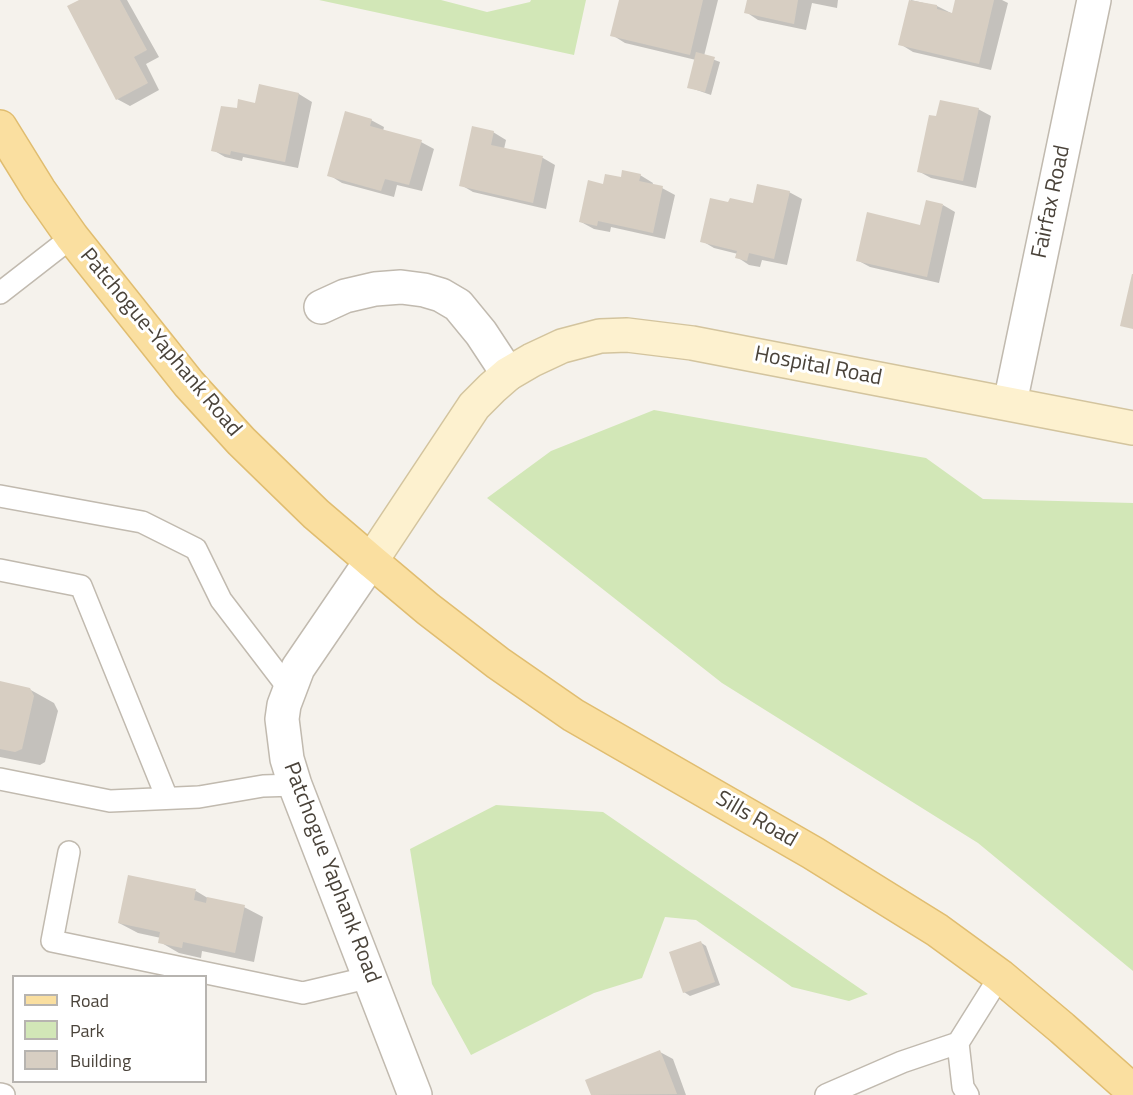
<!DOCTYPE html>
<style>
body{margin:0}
#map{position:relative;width:1133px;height:1095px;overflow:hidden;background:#f5f2ec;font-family:"Titillium Web",sans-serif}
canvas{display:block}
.legend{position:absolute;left:12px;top:975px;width:195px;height:108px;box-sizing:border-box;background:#fff;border:2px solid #b7b4b0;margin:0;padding:8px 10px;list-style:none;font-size:18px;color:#4a433a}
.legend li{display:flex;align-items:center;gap:12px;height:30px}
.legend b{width:30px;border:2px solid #b7b4b0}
</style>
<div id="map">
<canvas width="1133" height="1095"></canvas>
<ul class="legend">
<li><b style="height:8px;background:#fadfa0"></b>Road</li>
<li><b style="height:16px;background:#d2e7b7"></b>Park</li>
<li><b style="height:16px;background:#d7cec2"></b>Building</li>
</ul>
</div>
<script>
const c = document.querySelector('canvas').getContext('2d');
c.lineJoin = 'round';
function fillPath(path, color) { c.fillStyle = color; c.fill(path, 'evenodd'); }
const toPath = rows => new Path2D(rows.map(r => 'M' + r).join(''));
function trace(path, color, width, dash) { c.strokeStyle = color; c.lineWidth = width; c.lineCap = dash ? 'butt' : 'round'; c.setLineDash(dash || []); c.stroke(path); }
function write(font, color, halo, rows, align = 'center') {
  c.font = font + ' "Titillium Web",sans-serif'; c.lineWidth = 6; c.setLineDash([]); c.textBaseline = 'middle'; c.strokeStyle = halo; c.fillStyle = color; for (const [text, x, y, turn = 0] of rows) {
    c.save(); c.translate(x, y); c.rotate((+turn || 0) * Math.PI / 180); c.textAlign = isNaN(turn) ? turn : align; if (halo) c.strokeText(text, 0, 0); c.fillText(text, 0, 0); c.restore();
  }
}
const green = toPath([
 [319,0,441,0,487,12,530,2,531,0,586,0,574,55],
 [654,410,926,458,983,499,1133,503,1133,971,978,843,722,683,487,498,551,451],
 [496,805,603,812,868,994,849,1001,792,987,696,920,665,917,642,978,594,993,471,1055,432,984,410,849]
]);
const shadow = toPath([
 [82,0,127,0,159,57,146,64,159,90,130,106,117,99],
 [620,0,718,0,704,56,720,62,711,95,688,87,696,60,625,43,612,35],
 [748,0,838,0,837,8,812,3,806,30,758,20,746,12],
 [911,0,937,6,953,14,957,0,1002,0,1008,3,991,70,913,52,900,44],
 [260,86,299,94,312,102,298,168,243,157,242,161,225,157,213,150,238,110,256,105],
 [978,109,991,116,976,188,931,178,918,171,938,118],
 [371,120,384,127,383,131,421,142,434,149,422,191,397,185,394,197,342,183,329,175],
 [493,132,506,140,504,149,543,158,555,165,546,209,473,192,461,185],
 [640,175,653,183,652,186,662,188,675,195,665,239,611,227,610,232,594,229,581,222,605,186,622,179],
 [789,192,802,199,787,265,762,260,760,267,749,265,737,257,738,254,714,248,702,241,729,204,754,205],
 [943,205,955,212,939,283,870,267,857,260,921,227],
 [0,682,29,689,54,703,58,711,45,762,40,765,0,757],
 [196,891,211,900,244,907,263,917,254,962,202,951,201,958,179,953,160,942,161,938,138,933,119,923],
 [700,942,706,946,720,985,690,996,684,992],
 [660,1052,673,1059,686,1095,593,1095,587,1081]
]);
const building = toPath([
 [79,0,120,0,147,50,134,57,148,83,116,100,67,6],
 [619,0,703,0,690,55,610,36],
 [747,0,798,0,794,24,744,13],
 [909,0,937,5,937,9,952,13,955,0,994,0,979,64,898,45],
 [696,52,715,57,705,92,687,88],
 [259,84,299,93,285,162,231,151,230,155,211,151,221,106,237,108,238,99,255,103],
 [940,100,979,108,963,181,917,172,929,115,936,116],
 [345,111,372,119,370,126,422,140,409,185,385,179,381,191,327,176],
 [472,126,494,131,491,145,543,156,533,203,459,186],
 [622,170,641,174,639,181,663,186,653,233,598,221,597,226,579,222,588,180,603,184,605,174,621,177],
 [757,184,790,191,774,259,749,253,747,261,735,258,737,251,700,242,710,198,728,202,730,198,753,203],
 [926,200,943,204,927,277,856,261,867,212,920,225],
 [1132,274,1133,274,1133,329,1120,326],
 [0,681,30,688,34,696,22,749,15,752,0,749],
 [128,875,196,889,194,900,206,903,207,897,245,905,235,953,183,942,182,948,158,943,160,932,118,923],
 [701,941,715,982,683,993,669,952],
 [660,1050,677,1094,591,1095,585,1080]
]);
const lane = toPath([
 [0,293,72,237],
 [0,496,142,522,196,549,221,600,289,689],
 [0,570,81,586,167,798],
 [0,779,110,801,199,797,263,786,295,785],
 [69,852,52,941,303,993,371,977],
 [958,1043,963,1087,968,1095],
 [0,1094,4,1095],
 [826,1095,902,1062,958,1043,1000,976]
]);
const street = toPath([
 [321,307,345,296,375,289,401,287,424,290,441,295,458,305,481,333,508,374],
 [1010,403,1094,0],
 [371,561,298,668,284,705,282,719,287,759,295,785,415,1095]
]);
const secondary = toPath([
 [371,561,474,406,492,388,508,374,532,360,562,346,600,336,627,335,692,343,1133,428]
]);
const primary = toPath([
 [0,127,39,190,72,237,189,384,241,441,316,514,371,561,428,609,498,663,573,715,813,853,937,930,1000,976,1062,1028,1133,1091]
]);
const streetNames = [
 ["Fairfax Road",1052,202,-78],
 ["Patchogue-Yaphank Road",160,343,50],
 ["Hospital Road",818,367,11],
 ["Sills Road",756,820,30],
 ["Patchogue Yaphank Road",331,873,69]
];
fillPath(green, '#d2e7b7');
fillPath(shadow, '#0003');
fillPath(building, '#d7cec2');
trace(lane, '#c1baaf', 24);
trace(street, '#c1baaf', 36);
trace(secondary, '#d3c49e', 36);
trace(primary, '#e0bd70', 36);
trace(lane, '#fff', 21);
trace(street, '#fff', 33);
trace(secondary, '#fdf1cf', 33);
trace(primary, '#fadfa0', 33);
write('22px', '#4a433a', '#fff', streetNames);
</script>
